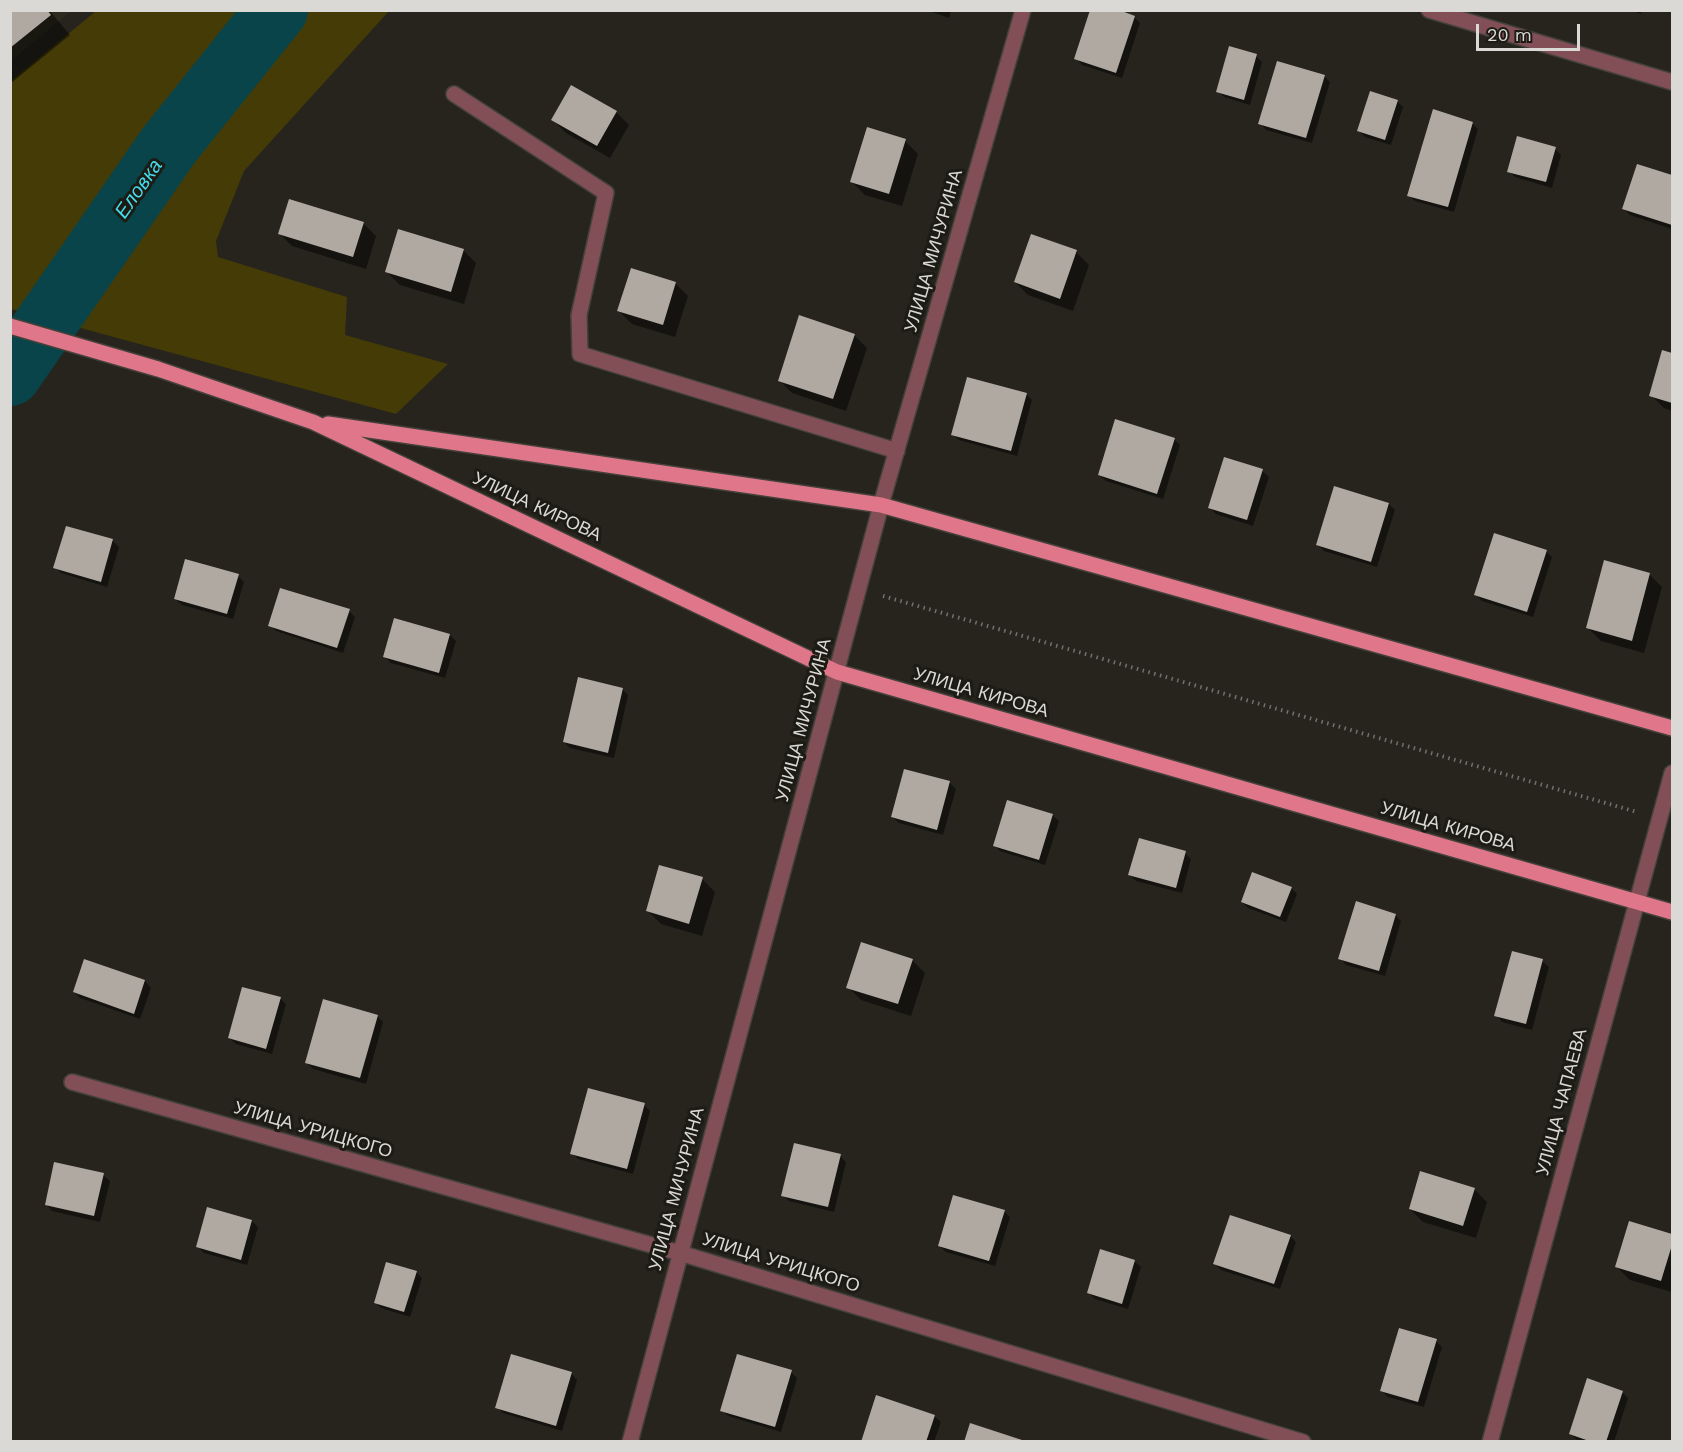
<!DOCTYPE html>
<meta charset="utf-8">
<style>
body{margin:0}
#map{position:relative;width:1683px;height:1452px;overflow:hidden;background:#26241d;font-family:"Work Sans",sans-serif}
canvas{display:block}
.frame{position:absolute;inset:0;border:12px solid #dad9d5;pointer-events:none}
.scale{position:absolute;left:1476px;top:24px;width:104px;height:27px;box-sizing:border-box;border:3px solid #dad9d5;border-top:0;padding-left:8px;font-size:18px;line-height:21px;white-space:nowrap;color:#dad9d5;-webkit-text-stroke:4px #1c1b14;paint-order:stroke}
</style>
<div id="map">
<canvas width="1683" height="1452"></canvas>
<div class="frame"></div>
<div class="scale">20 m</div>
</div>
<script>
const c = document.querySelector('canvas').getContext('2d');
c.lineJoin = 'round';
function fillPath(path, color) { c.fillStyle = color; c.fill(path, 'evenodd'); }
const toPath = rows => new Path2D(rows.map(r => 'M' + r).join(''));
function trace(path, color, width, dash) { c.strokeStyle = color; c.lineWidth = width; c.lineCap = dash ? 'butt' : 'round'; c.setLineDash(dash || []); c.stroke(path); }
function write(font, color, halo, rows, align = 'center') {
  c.font = font + ' "Work Sans",sans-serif'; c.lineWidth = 6; c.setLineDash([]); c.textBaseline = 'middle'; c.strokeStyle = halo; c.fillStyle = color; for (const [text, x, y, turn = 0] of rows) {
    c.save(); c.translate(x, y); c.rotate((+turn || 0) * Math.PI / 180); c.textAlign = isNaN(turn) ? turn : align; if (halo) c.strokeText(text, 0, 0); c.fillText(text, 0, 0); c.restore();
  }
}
const built = toPath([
 [11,11,71,11,11,61]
]);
const green = toPath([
 [96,11,389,11,244,171,216,241,218,257,347,297,345,335,448,364,396,414,11,309,11,81]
]);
const shadow = toPath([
 [10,10,49,10,70,35,10,84],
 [927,10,951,10,949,18],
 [1630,10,1642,10,1641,14],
 [1134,17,1140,23,1122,78,1082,65,1076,58],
 [1256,56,1262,62,1250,105,1224,97,1218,91],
 [1324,76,1330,82,1312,143,1266,130,1260,123],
 [572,87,616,112,629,125,610,158,566,133,553,120],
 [1397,101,1403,107,1391,145,1365,137,1359,131],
 [1472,123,1478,129,1454,212,1415,201,1408,195],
 [905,141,918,154,902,206,865,195,852,182],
 [1555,149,1561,155,1552,188,1515,177,1509,171],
 [1638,165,1672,177,1672,229,1630,215,1624,209],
 [363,223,376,236,366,269,292,246,279,233],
 [463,250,476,263,464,304,400,285,387,272],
 [1076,252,1089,265,1073,311,1028,295,1015,282],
 [675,283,688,296,675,337,632,324,619,311],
 [854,335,867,348,846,411,792,393,779,380],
 [1663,352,1672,355,1672,411,1664,408,1651,395],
 [1026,394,1032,400,1017,456,959,440,953,434],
 [1174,439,1180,445,1163,499,1106,481,1099,475],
 [1262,471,1269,477,1253,526,1216,514,1210,508],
 [1389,504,1395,510,1377,567,1324,551,1318,545],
 [67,527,113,541,119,547,107,587,61,573,55,567],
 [1546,551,1552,557,1533,617,1482,601,1476,595],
 [1649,574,1662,587,1644,653,1601,641,1588,628],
 [238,576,244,582,233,619,182,605,175,599],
 [349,611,355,617,343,653,276,631,270,625],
 [450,635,456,641,445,678,391,663,385,657],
 [622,689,628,695,614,758,570,748,564,742],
 [905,771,950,783,956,789,943,835,899,823,892,817],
 [1052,815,1059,821,1045,865,1000,851,994,845],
 [1185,853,1191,859,1182,893,1136,881,1130,875],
 [702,879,715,892,702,936,661,924,648,911],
 [1291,888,1297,894,1286,922,1248,908,1242,902],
 [1395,915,1401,921,1385,976,1346,965,1340,958],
 [912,960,925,973,911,1016,861,1000,848,987],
 [85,961,145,981,151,988,140,1019,80,998,74,992],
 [1542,961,1549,967,1532,1030,1502,1022,1496,1015],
 [280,998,286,1004,272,1054,236,1044,229,1038],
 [377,1016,383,1022,366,1084,313,1069,307,1063],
 [644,1105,650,1111,633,1174,578,1159,572,1153],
 [840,1156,846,1162,834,1212,789,1201,782,1195],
 [103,1175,110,1181,100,1222,52,1211,46,1204],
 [1474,1189,1487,1202,1476,1238,1423,1222,1410,1209],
 [1004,1211,1010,1217,995,1266,946,1252,940,1246],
 [252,1221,258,1227,247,1265,204,1253,198,1247],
 [1630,1223,1672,1236,1672,1292,1630,1280,1617,1267],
 [1290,1236,1296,1242,1280,1289,1221,1270,1215,1264],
 [1134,1261,1141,1267,1128,1309,1095,1299,1089,1293],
 [416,1272,422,1278,410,1317,381,1308,375,1302],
 [1436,1341,1442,1347,1424,1407,1388,1397,1382,1391],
 [791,1372,797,1378,781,1432,728,1416,722,1410],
 [571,1373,577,1380,562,1431,503,1413,497,1407],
 [1622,1392,1628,1398,1614,1442,1583,1442,1576,1439,1570,1433],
 [934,1416,941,1422,934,1442,863,1442]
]);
const river = toPath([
 [10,375,169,145,277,10]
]);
const building = toPath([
 [10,10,47,10,51,15,10,48],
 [1090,10,1119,10,1135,16,1116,73,1074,59],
 [1229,46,1257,54,1244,100,1216,92],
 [1277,61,1325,75,1306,138,1258,124],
 [571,85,617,111,597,146,551,120],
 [1370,91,1398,100,1385,140,1357,131],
 [1433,109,1473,122,1448,207,1407,196],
 [867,127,906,139,889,194,850,182],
 [1517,136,1556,147,1546,182,1507,172],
 [1637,164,1672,175,1672,225,1622,209],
 [289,199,364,222,353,257,278,234],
 [398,229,464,249,451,292,385,272],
 [1031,234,1077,250,1060,299,1014,282],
 [631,268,676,282,663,325,617,311],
 [799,315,855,334,833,399,778,381],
 [1662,350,1672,353,1672,403,1649,396],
 [967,377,1027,393,1011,451,951,435],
 [1115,419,1175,438,1157,494,1098,475],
 [1224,457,1263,469,1247,520,1208,508],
 [1334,486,1389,503,1371,562,1316,545],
 [66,526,113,539,101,582,53,568],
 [1494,533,1547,550,1527,612,1474,595],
 [185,559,239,574,227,614,174,599],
 [1604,560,1650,573,1632,641,1586,628],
 [280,588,350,609,337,648,268,626],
 [394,618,450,634,439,673,383,657],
 [578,677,623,688,608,753,563,742],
 [904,769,950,781,937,830,891,817],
 [1007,800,1053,814,1039,860,993,846],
 [1139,838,1186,851,1176,888,1128,875],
 [659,865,703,877,689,924,646,911],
 [1252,872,1292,887,1280,917,1241,902],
 [1356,901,1396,914,1379,971,1338,959],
 [861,942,913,959,898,1004,846,988],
 [1512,951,1543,959,1526,1024,1494,1016],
 [84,959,145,980,134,1014,73,992],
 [242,987,281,997,266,1049,228,1038],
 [323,999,378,1015,360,1078,305,1063],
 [588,1088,645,1103,627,1169,570,1154],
 [794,1143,841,1154,828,1207,781,1196],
 [54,1162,104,1173,94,1216,45,1205],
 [1420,1171,1475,1188,1463,1226,1409,1209],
 [953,1195,1005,1210,989,1261,938,1246],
 [207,1207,252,1220,241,1260,196,1247],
 [1230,1215,1291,1235,1274,1284,1213,1264],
 [1629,1221,1672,1234,1672,1245,1661,1281,1615,1267],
 [1100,1249,1135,1260,1122,1304,1087,1293],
 [386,1262,417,1271,404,1312,374,1303],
 [1399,1328,1437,1339,1418,1402,1380,1391],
 [511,1354,572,1372,556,1426,495,1408],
 [737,1354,792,1370,775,1427,720,1411],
 [1587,1378,1623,1391,1606,1442,1592,1442,1569,1434],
 [876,1395,935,1415,926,1442,861,1442],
 [970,1423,1025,1441,1025,1442,964,1442]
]);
const path = toPath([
 [883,596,1637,812]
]);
const lane = toPath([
 [454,94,606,193,579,315,580,354,897,451]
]);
const street = toPath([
 [1429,10,1672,82],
 [72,1082,680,1253,1303,1442],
 [630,1442,881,505,1023,10],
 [1490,1442,1672,773]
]);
const primary = toPath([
 [10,326,158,369,313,422,837,672,1672,912],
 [328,424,881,505,1672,728]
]);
const streetNames = [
 ["УЛИЦА МИЧУРИНА",934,251,-74],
 ["УЛИЦА КИРОВА",537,507,25],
 ["УЛИЦА КИРОВА",981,693,16],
 ["УЛИЦА МИЧУРИНА",804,720,-75],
 ["УЛИЦА КИРОВА",1448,827,16],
 ["УЛИЦА ЧАПАЕВА",1562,1102,-75],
 ["УЛИЦА УРИЦКОГО",313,1130,16],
 ["УЛИЦА МИЧУРИНА",677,1189,-75],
 ["УЛИЦА УРИЦКОГО",781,1263,17]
];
const waterNames = [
 ["Еловка",139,189,-55]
];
fillPath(built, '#2d2b1e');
fillPath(green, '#453b07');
fillPath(shadow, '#0007');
trace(river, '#08444a', 62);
fillPath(building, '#b0a9a2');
trace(lane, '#43413a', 18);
trace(street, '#43413a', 18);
trace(primary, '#43413a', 18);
trace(path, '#72706b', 4, [1.5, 4.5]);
trace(lane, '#824f57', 15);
trace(street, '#824f57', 15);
trace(primary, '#e0768a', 15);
write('18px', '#dad9d5', '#1c1b14', streetNames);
write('italic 20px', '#43dbec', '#1c1b14', waterNames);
</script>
